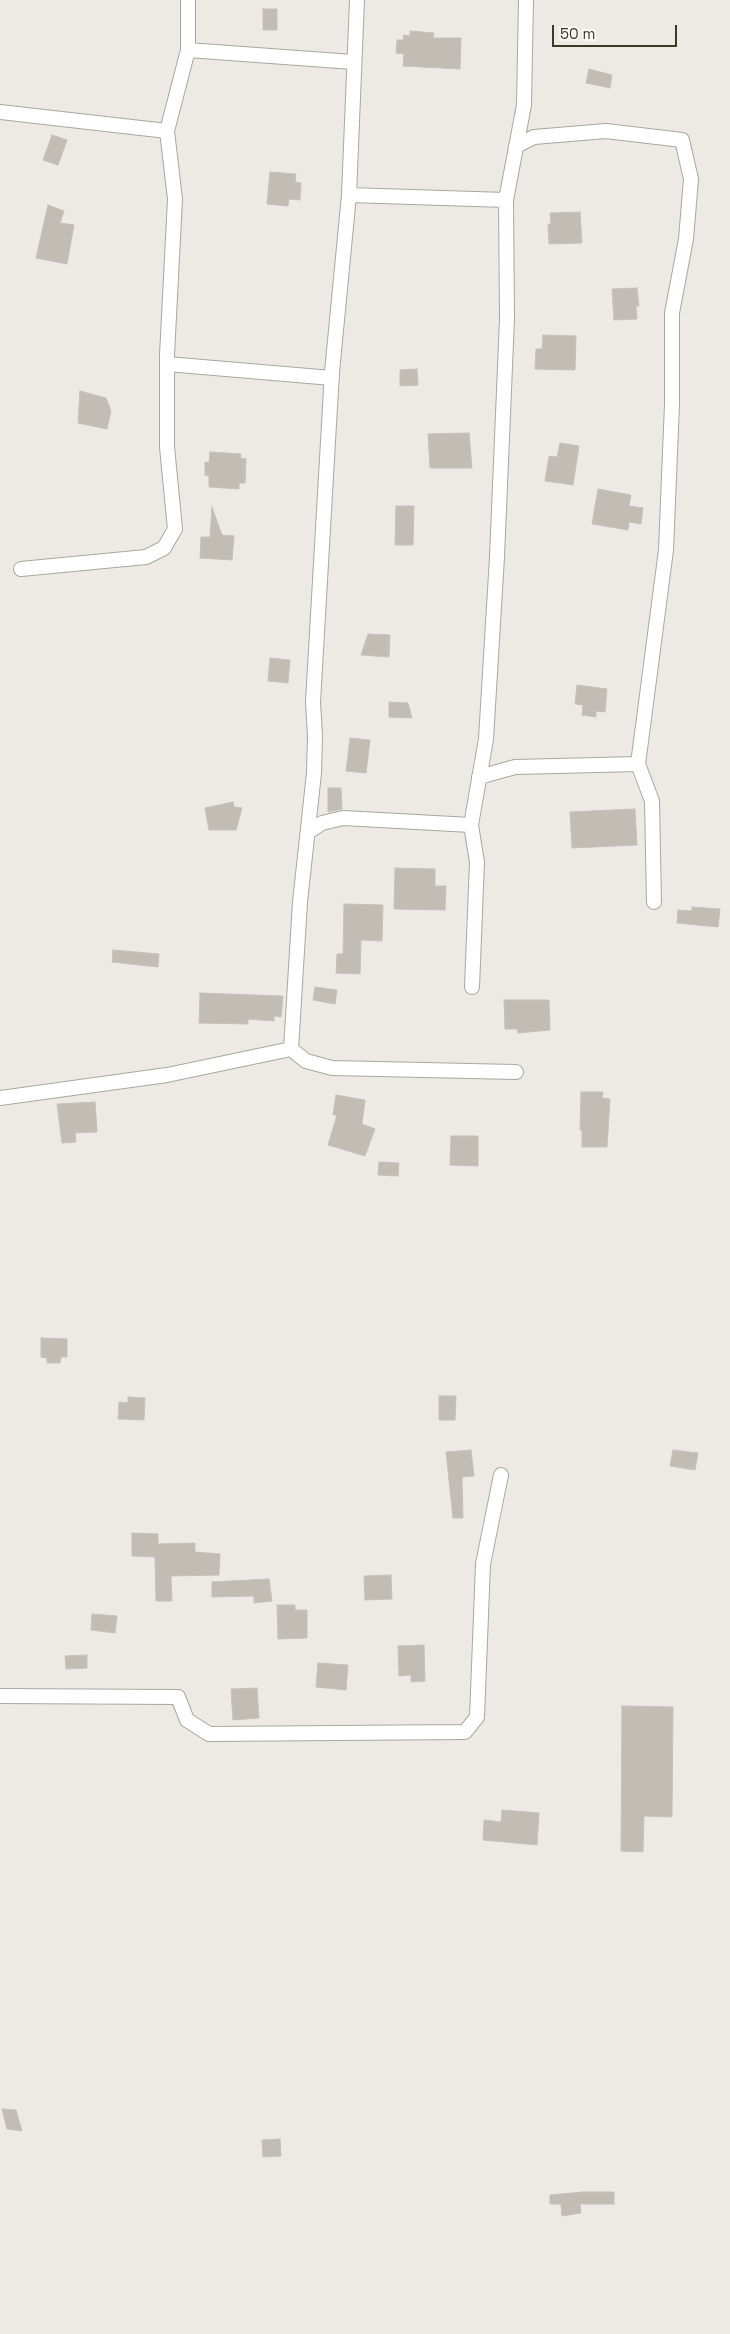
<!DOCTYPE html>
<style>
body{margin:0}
#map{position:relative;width:730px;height:2334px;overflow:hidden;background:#edeae5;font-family:"Space Grotesk",sans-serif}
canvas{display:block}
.scale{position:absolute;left:552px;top:25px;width:125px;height:22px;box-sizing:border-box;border:2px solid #3d3925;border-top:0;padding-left:6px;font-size:15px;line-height:18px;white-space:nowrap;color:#3d3925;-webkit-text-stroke:4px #f9f8f5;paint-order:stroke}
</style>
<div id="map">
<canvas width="730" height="2334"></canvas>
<div class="scale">50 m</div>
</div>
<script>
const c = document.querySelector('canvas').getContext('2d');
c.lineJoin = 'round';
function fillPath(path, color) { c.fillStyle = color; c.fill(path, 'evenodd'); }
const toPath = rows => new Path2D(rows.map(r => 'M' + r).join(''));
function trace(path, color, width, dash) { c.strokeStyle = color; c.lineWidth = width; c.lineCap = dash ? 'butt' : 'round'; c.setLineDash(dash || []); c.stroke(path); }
const building = toPath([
 [263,9,277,9,277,30,263,30,263,9],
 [410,31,434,33,433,38,461,38,460,69,403,66,404,54,396,53,397,40,403,40,404,35,410,36,410,31],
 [589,69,612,75,610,88,586,83,589,69],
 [52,135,67,140,58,165,43,160,52,135],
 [270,172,296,174,295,182,301,183,300,200,289,199,288,206,267,204,270,172],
 [48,205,64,211,60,223,74,225,67,264,36,258,48,205],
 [580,212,582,243,549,244,548,224,551,224,550,213,580,212],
 [637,288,639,306,636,306,637,319,614,320,612,289,637,288],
 [543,335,576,336,575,370,535,369,536,349,542,349,543,335],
 [417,369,418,385,400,386,400,370,417,369],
 [80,391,106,398,111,411,107,429,78,423,80,391],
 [469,433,472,468,430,468,428,434,469,433],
 [560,443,579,446,573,485,545,481,549,456,557,457,560,443],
 [210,452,241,454,240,458,246,459,245,483,239,483,239,489,209,487,209,476,205,475,205,462,209,463,210,452],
 [598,489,631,495,629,506,643,508,641,524,629,522,628,530,592,524,598,489],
 [396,506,414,506,413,545,395,545,396,506],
 [212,507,222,535,234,536,232,560,200,558,201,537,210,537,212,507],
 [368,634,390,635,389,657,361,655,368,634],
 [270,658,290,660,288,683,268,681,270,658],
 [577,685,607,689,605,712,596,711,596,717,582,715,583,705,575,704,577,685],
 [389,702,408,703,412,718,389,717,389,702],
 [350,738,370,740,366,773,346,771,350,738],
 [328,788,341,788,342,809,328,812,328,788],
 [233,802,234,807,242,808,236,830,209,830,205,808,233,802],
 [635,809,637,845,572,848,570,812,635,809],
 [395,868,435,869,435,886,446,886,445,910,394,909,395,868],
 [344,904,383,905,382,941,361,940,360,974,336,973,337,954,343,954,344,904],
 [692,907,720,909,718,927,677,923,678,910,692,911,692,907],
 [113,950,159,954,158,967,112,962,113,950],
 [315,987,337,990,335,1004,313,1000,315,987],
 [200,993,283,996,281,1017,274,1016,274,1021,248,1019,248,1024,199,1023,200,993],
 [504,1000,549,1000,550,1030,518,1033,517,1029,505,1029,504,1000],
 [581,1092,603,1092,602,1098,610,1099,607,1147,582,1147,582,1130,580,1130,581,1092],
 [336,1095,365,1100,362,1124,375,1129,365,1156,328,1145,337,1115,333,1115,336,1095],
 [95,1102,97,1132,75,1133,76,1142,62,1143,57,1104,95,1102],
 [451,1136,478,1136,478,1166,450,1165,451,1136],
 [379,1162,399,1163,398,1176,378,1175,379,1162],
 [41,1338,67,1339,67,1357,61,1357,60,1363,47,1363,47,1358,41,1357,41,1338],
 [439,1396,456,1396,455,1420,439,1420,439,1396],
 [128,1397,145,1398,144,1420,118,1419,119,1402,128,1403,128,1397],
 [471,1450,474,1476,462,1477,463,1518,453,1518,446,1452,471,1450],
 [673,1450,698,1453,695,1470,670,1466,673,1450],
 [132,1533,158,1534,158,1544,195,1543,195,1552,220,1554,219,1575,171,1576,172,1601,156,1601,155,1557,132,1556,132,1533],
 [391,1575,392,1599,365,1600,364,1576,391,1575],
 [269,1579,272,1601,254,1603,254,1596,212,1597,212,1582,269,1579],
 [277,1605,295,1605,295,1610,307,1610,307,1638,278,1639,277,1605],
 [92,1614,117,1616,115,1633,91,1630,92,1614],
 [424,1645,425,1681,411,1682,411,1675,399,1676,398,1646,424,1645],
 [87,1655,87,1668,66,1669,65,1656,87,1655],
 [318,1663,348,1665,346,1690,316,1687,318,1663],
 [257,1688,259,1718,233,1720,231,1689,257,1688],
 [622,1706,673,1707,672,1817,644,1816,643,1852,621,1851,622,1706],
 [502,1810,539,1813,537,1845,483,1840,484,1820,501,1822,502,1810],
 [2,2109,16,2110,22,2131,7,2129,2,2109],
 [280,2139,281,2156,263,2157,262,2140,280,2139],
 [583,2192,614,2192,614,2204,580,2204,581,2213,562,2216,561,2204,550,2204,550,2195,583,2192]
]);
const street = toPath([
 [188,50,353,62],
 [0,112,167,131],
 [516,146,534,137,606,131,682,140,691,179,686,239,672,313,672,404,666,550,638,764,652,801,654,902],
 [349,195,506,200],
 [167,364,332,378],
 [21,569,146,557,164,548,175,529,167,447,167,355,175,199,167,131,188,50,188,0],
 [479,777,515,767,638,764],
 [308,832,322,823,343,818,471,825],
 [472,987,477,862,471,825,486,739,497,557,507,319,506,200,524,105,526,0],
 [291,1049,300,902,314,773,315,736,313,702,332,372,349,195,357,0],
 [0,1098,167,1075,291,1049,306,1061,332,1068,516,1072],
 [0,1696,178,1697,187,1720,209,1734,465,1732,477,1717,483,1564,501,1475]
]);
fillPath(building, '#c2bdb4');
trace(building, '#c6c1b8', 1);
trace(street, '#aaa79c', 16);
trace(street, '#fff', 14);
</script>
